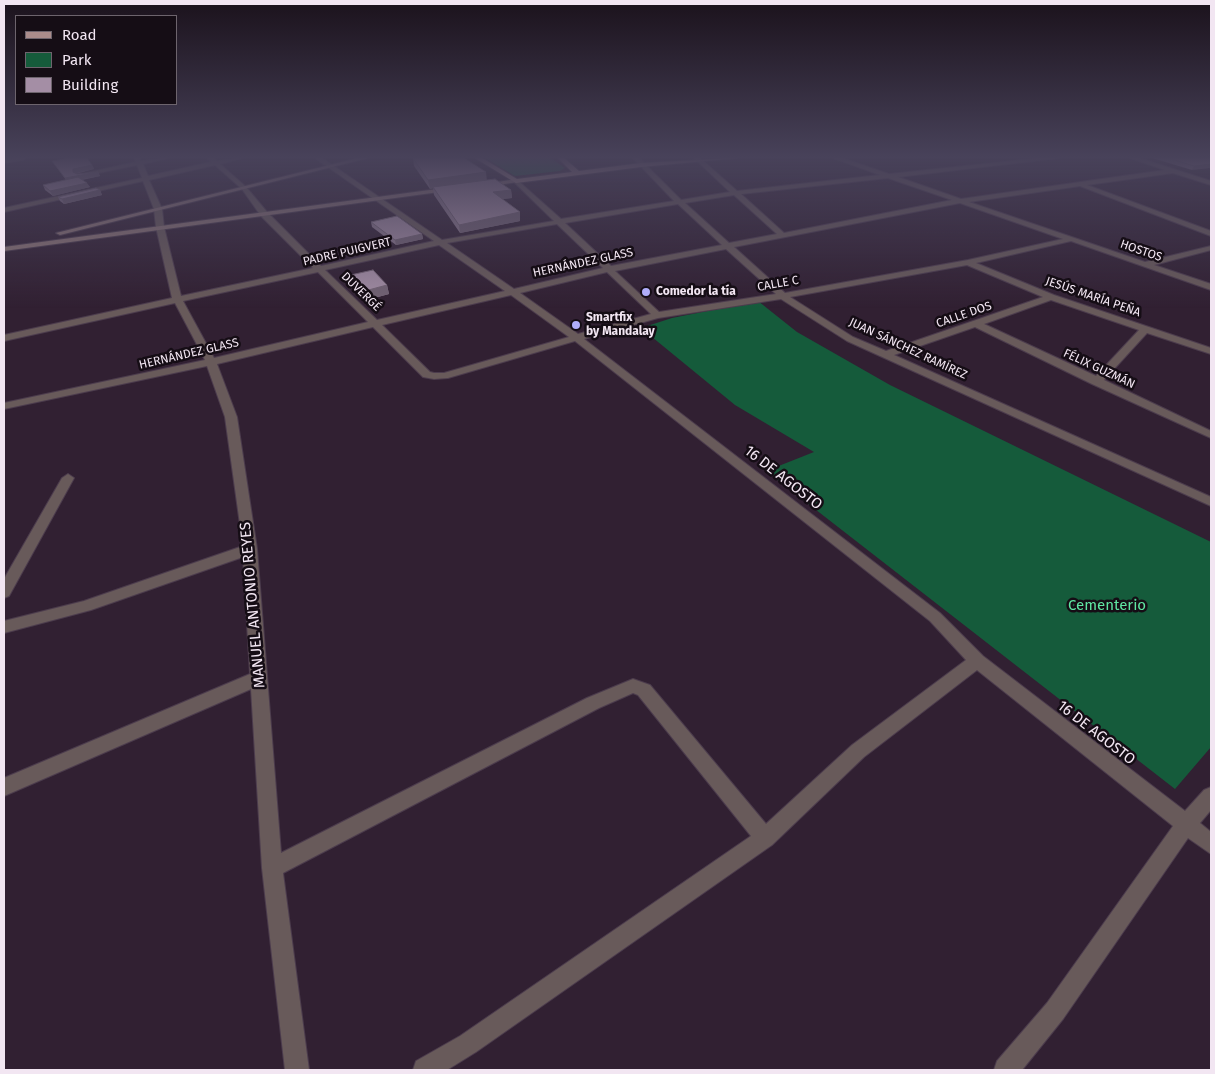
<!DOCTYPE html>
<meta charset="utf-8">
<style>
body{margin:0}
#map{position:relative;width:1215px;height:1074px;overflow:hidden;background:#312032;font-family:"Fira Sans",sans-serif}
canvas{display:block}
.frame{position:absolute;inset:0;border:5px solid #f2e6f2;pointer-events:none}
.legend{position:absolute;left:15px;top:15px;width:162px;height:90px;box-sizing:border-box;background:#150d15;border:1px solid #6d646d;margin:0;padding:6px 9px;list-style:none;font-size:15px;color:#f2e6f2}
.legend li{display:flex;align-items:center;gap:10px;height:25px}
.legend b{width:25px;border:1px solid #6d646d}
</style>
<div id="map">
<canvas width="1215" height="1074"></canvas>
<div class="frame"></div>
<ul class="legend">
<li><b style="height:6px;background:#aa8c8b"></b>Road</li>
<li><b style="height:14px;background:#155b3b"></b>Park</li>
<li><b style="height:14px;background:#a48ea5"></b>Building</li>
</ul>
</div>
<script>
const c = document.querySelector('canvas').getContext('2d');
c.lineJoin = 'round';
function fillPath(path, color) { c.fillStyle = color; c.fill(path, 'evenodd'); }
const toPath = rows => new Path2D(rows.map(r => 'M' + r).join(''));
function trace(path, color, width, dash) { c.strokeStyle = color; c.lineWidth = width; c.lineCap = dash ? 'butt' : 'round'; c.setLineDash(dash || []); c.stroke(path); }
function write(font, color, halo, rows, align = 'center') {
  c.font = font + ' "Fira Sans",sans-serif'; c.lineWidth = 5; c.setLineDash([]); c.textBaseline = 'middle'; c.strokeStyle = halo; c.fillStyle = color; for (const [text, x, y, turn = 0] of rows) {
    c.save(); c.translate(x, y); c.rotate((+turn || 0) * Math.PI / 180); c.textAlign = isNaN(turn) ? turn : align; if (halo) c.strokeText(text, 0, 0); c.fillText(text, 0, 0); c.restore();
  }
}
const green = toPath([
 [485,158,551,158,565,168,560,171,515,176],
 [758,301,797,332,890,385,1211,542,1211,747,1175,789,766,471,814,452,735,405,641,328,672,318]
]);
const minor = toPath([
 [26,158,23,160,4,163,4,159,26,158],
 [134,158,140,158,141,161,168,158,143,164,148,176,211,162,207,158,213,158,217,161,242,158,220,164,246,187,267,212,321,266,434,241,315,158,322,158,442,240,554,221,514,182,516,179,561,219,674,201,633,158,639,158,681,200,730,192,694,158,700,158,737,191,880,175,833,158,842,158,889,174,1040,158,1059,158,898,177,961,199,1165,170,1130,158,1139,158,1211,181,1211,185,1173,173,1087,185,1211,231,1211,236,1080,186,969,202,1145,262,1211,246,1211,250,1154,265,1211,284,1211,290,1071,241,976,263,1054,295,1211,348,1211,354,1147,333,1104,380,1211,431,1211,438,1092,384,975,327,894,355,1211,497,1211,506,847,341,781,299,658,318,584,339,940,613,983,656,1185,811,1204,790,1211,787,1211,810,1200,823,1211,832,1211,854,1188,838,1063,1019,1022,1070,994,1070,997,1061,1047,1003,1173,826,977,670,864,757,772,845,476,1052,447,1070,413,1070,416,1061,460,1036,751,836,638,695,633,693,599,708,283,873,309,1070,285,1070,262,868,251,689,4,796,4,778,250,674,243,557,91,610,4,633,4,621,84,601,243,546,225,417,207,366,4,409,4,403,205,360,175,303,4,341,4,335,172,298,156,227,154,209,143,181,4,212,4,208,142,178,137,165,79,177,76,175,136,162,134,158],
 [215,165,242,189,261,216,313,268,181,296,164,227,162,209,149,180,215,165],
 [888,178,952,200,784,233,741,194,888,178],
 [734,195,777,234,729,243,685,203,734,195],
 [960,203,1063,239,968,260,785,293,734,247,960,203],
 [678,204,722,245,611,266,565,223,678,204],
 [557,224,603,268,514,289,447,243,557,224],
 [439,245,505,291,377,320,325,270,439,245],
 [726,249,776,294,659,312,615,271,726,249],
 [967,265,1043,297,886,351,853,337,790,297,967,265],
 [318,272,368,322,214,358,183,301,318,272],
 [607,272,651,314,578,334,520,293,607,272],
 [511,295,569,337,444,373,434,373,430,372,382,325,511,295],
 [1051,300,1139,330,1096,376,984,324,1051,300],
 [373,327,423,377,434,379,448,378,575,341,930,621,966,660,852,745,766,824,650,685,633,679,587,698,281,853,257,549,237,417,217,364,373,327],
 [68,474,74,478,9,596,4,598,4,579,62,478,68,474]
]);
const secondary = toPath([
 [358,158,368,158,60,235,56,233,358,158],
 [516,179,518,182,483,187,480,185,516,179],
 [452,187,454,190,4,251,4,247,452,187]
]);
const primary = toPath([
 [475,158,482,158,517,179,572,172,558,158,564,158,579,171,641,163,737,158,641,167,516,183,475,158]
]);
const wall = toPath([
 [413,158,487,180,511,190,512,198,502,199,520,212,520,221,460,233,434,195,433,188,430,189,414,166],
 [1152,158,1211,158,1192,170],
 [52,161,92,165,94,169,76,174,77,174,98,172,100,176,82,180,90,187,53,196,45,190,43,185,66,180,55,165],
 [100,190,102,195,64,204,60,201,58,197],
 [371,222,422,234,423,239,396,245,372,227],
 [346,276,387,285,389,294,363,301,348,285]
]);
const shadedWall = toPath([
 [1211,164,1211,168,1192,170,1194,166],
 [92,165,94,169,76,173,75,176,98,172,100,176,68,182,65,178,73,172,73,169],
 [486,172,487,181,430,189,428,180],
 [87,183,90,187,53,196,50,191],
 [100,190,102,195,64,204,62,199],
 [511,190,512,198,494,200,493,192],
 [520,212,520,221,460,233,459,225],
 [422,234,423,239,396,245,395,240],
 [387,285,389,294,363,301,361,292]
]);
const building = toPath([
 [70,158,87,158,92,165,73,169,73,172,77,174,98,172,65,178,52,161,70,158],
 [413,158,464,158,486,172,428,180,413,158],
 [1168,158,1211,158,1211,164,1194,166,1168,158],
 [78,177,87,183,50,191,43,185,78,177],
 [495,179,511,190,493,192,520,212,459,225,433,187,495,179],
 [96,188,100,190,62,199,58,197,96,188],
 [397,216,422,234,395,240,371,222,397,216],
 [373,270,387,285,361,292,346,276,373,270]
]);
const markers = [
 [646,292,5,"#b0adfa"],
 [576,325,5,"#b0adfa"]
];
const farStreetnames = [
 ["HOSTOS",1141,251,19],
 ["PADRE PUIGVERT",347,252,-13],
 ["HERNÁNDEZ GLASS",583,263,-12],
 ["CALLE C",778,284,-10],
 ["DUVERGÉ",361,292,44],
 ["JESÚS MARÍA PEÑA",1093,297,19],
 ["CALLE DOS",964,315,-19],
 ["JUAN SÁNCHEZ RAMÍREZ",908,349,25],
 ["HERNÁNDEZ GLASS",189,354,-13],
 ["FÉLIX GUZMÁN",1099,369,25]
];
const farPoinames = [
 ["Comedor la tía",656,292],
 ["Smartfix",586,318],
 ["by Mandalay",586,332]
];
const streetNames = [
 ["16 DE AGOSTO",783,478,38],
 ["MANUEL ANTONIO REYES",253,605,-95],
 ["16 DE AGOSTO",1096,733,38]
];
const parkNames = [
 ["Cementerio",1107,606]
];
fillPath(green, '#155b3b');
trace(minor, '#4c3c4d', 2);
trace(secondary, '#4c3c4d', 2);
trace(primary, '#4c3c4d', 2);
fillPath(minor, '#685a5a');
fillPath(secondary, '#8d7676');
fillPath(primary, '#aa8c8b');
fillPath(wall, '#8d7a8e');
fillPath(shadedWall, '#736374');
fillPath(building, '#a48ea5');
trace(building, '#736374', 1);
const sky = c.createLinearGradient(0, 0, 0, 308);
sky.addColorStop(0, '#1b121c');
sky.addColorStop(0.51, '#48425a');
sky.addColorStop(1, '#48425a00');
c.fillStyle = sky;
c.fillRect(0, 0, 1215, 308);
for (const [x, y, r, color] of markers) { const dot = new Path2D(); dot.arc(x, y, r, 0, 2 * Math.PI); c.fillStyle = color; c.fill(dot); trace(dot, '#150d15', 2); }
write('12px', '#f2e6f2', '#150d15', farStreetnames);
write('bold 12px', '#f2e6f2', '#150d15', farPoinames, 'left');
write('15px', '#f2e6f2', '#150d15', streetNames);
write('15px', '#5fe5a2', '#150d15', parkNames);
</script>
